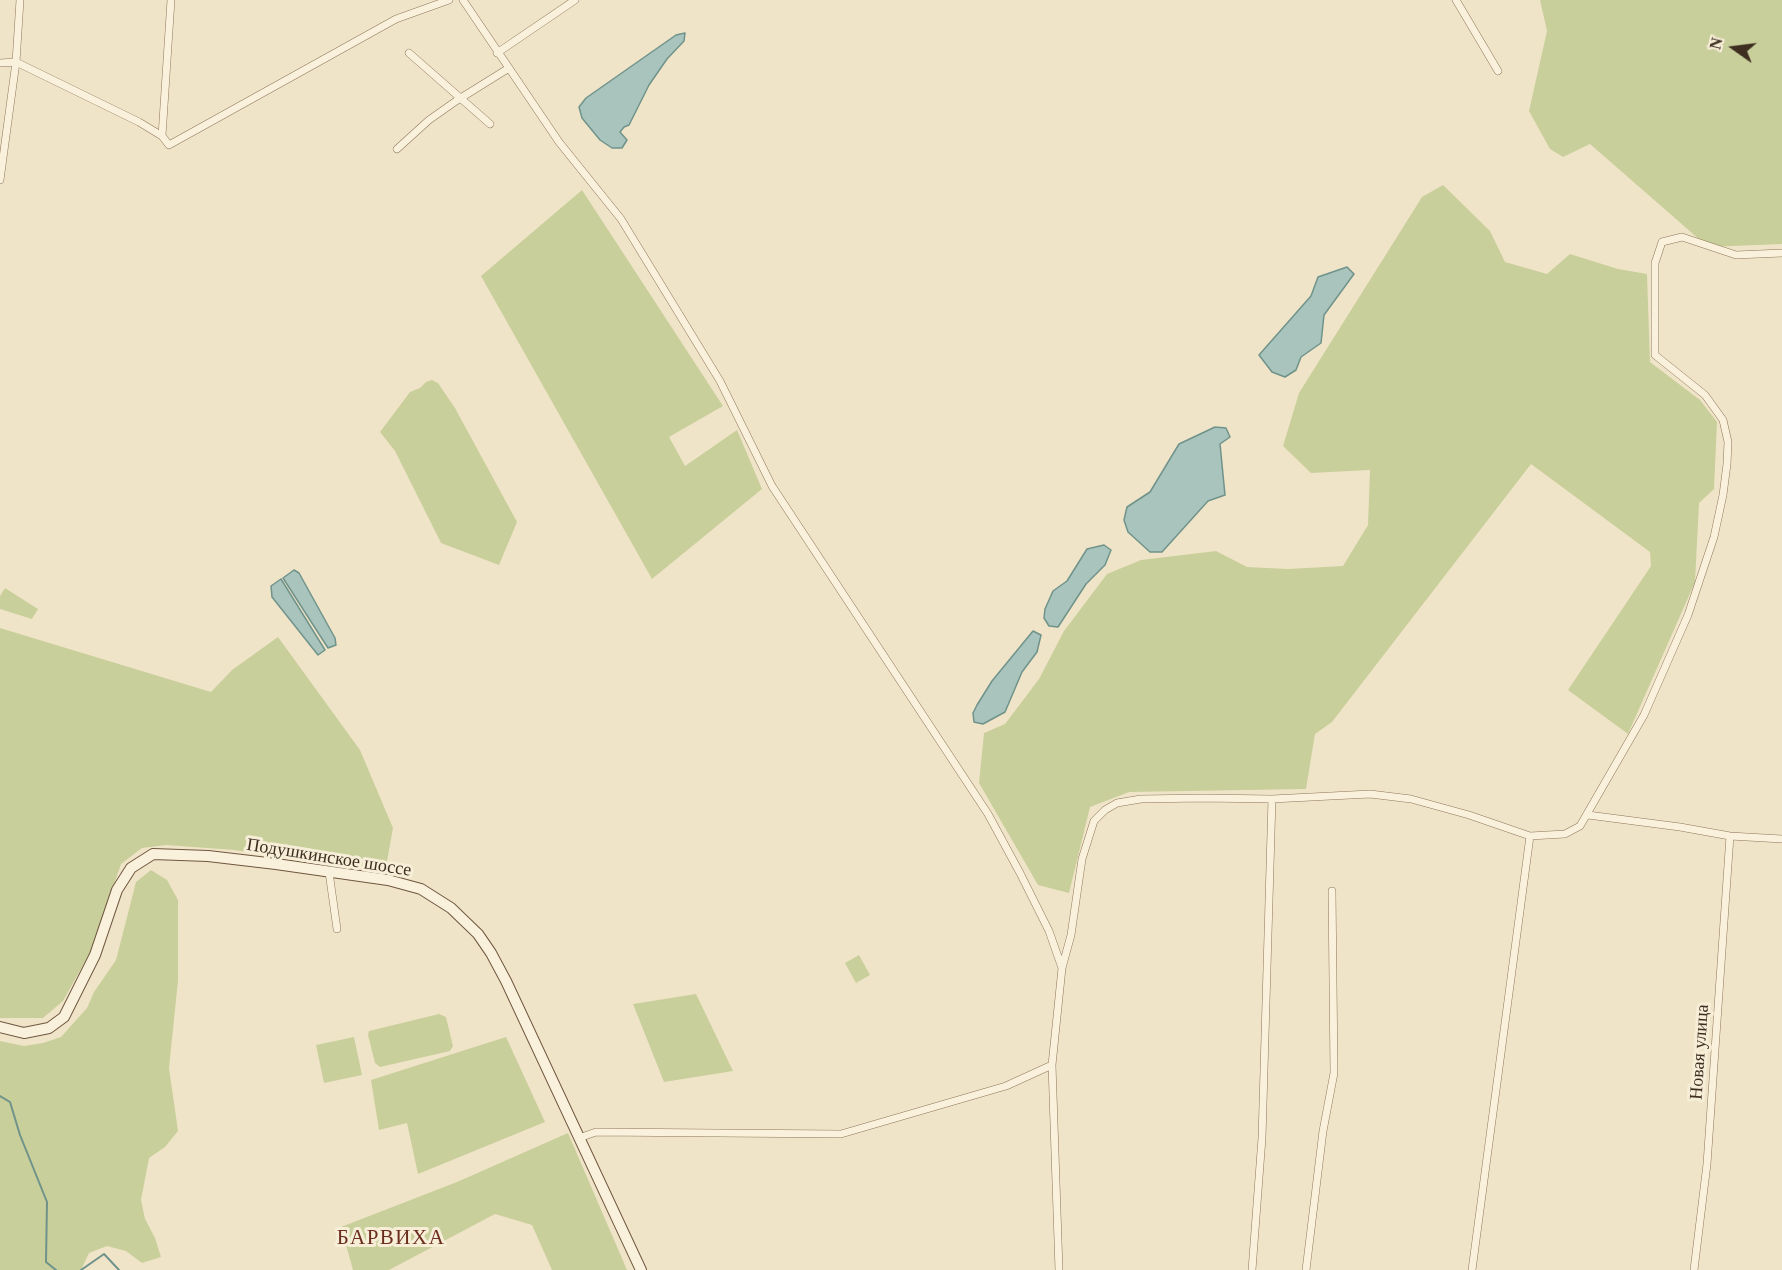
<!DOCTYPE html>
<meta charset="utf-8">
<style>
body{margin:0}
#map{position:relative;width:1782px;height:1270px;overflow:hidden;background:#f0e4c8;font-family:"Times New Roman",serif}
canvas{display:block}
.north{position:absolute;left:1704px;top:18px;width:60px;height:60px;-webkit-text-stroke:4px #f7eed8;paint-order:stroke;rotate:284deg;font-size:16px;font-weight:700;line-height:24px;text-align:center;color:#3d2e20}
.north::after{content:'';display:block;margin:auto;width:21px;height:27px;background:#3d2e20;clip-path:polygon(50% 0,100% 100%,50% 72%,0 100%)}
</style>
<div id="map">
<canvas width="1782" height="1270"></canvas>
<div class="north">N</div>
</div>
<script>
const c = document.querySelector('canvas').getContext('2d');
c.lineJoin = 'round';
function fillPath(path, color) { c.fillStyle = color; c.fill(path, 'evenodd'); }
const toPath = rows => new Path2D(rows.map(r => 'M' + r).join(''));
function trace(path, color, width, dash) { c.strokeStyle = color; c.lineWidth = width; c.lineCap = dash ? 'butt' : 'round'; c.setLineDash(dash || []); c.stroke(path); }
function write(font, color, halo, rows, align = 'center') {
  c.font = font + ' "Times New Roman",serif'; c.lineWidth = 6; c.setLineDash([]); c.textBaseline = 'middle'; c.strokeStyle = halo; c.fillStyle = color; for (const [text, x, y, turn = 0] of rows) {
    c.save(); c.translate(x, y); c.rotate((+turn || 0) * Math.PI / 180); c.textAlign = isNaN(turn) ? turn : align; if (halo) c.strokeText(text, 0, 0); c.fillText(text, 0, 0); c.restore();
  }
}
const green = toPath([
 [1540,0,1782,0,1782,244,1708,247,1590,144,1563,157,1550,149,1529,111,1547,31],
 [1443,185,1490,231,1505,262,1547,274,1570,254,1618,269,1647,274,1650,362,1700,400,1717,422,1714,489,1699,503,1695,582,1628,734,1568,690,1651,566,1650,552,1531,464,1332,722,1315,734,1306,789,1129,792,1090,807,1069,893,1038,885,979,783,984,733,1005,724,1039,679,1064,631,1107,574,1141,560,1216,551,1247,567,1288,569,1343,566,1368,525,1370,470,1311,473,1283,446,1299,393,1422,197],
 [582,190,723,406,669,437,685,466,737,430,762,489,652,579,481,276],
 [432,380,438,383,455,408,517,522,499,565,441,543,395,451,380,432,410,392,420,388,426,382],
 [5,588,38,609,32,619,0,609,0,596],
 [0,628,211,692,232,670,278,637,360,750,393,828,385,872,234,850,166,845,142,848,121,864,92,949,63,1001,43,1018,0,1018],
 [151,870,167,880,178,900,178,981,169,1068,178,1131,165,1147,149,1158,141,1200,145,1219,155,1238,161,1257,142,1263,126,1251,107,1246,89,1253,81,1270,0,1270,0,1041,24,1046,43,1043,61,1037,87,1008,94,992,116,960,136,882],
 [859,955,870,975,856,983,845,963],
 [696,994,733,1071,664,1082,633,1004],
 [439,1014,446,1017,453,1046,450,1051,380,1067,375,1063,368,1035,369,1031],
 [354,1037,362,1075,324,1083,316,1045],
 [506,1037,545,1122,418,1174,407,1123,379,1130,371,1080],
 [568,1133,627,1270,552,1270,532,1225,495,1214,389,1270,353,1270,341,1227,457,1182]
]);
const water = toPath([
 [685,33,684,41,667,59,649,85,629,125,624,127,620,132,627,140,622,148,612,148,600,140,582,118,579,107,586,98,676,35,685,33],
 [1347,267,1354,274,1324,315,1321,343,1301,357,1296,370,1285,377,1272,372,1259,355,1311,296,1318,277,1347,267],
 [1215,427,1226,428,1230,437,1220,444,1225,495,1208,501,1162,552,1150,552,1128,532,1124,520,1127,507,1150,492,1179,444,1215,427],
 [1104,545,1111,550,1105,565,1086,584,1058,627,1049,626,1044,618,1045,609,1053,591,1067,581,1087,549,1104,545],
 [294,570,299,573,335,638,336,645,328,648,283,578,294,570],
 [281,579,325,650,318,655,272,597,271,586,281,579],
 [1033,631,1041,635,1037,652,1022,672,1005,712,983,724,974,722,973,713,977,705,992,681,1033,631]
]);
const stream = toPath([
 [0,1096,10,1102,20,1135,47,1202,46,1262,56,1270],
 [81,1270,104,1254,119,1270]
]);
const street = toPath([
 [171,0,162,136,169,145,396,19,449,0],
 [463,0,559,142,621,219,720,381,772,486,988,814,1020,873,1049,931,1062,968],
 [1456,0,1498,71],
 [409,53,490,124],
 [497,53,575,0],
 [0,63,16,62,139,122,162,136],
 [397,149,429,120,456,101,509,68],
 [0,180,16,62,20,0],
 [1588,815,1680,827,1730,836,1782,839],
 [329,872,337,929],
 [579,1138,596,1132,841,1134,1006,1086,1052,1065],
 [1059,1270,1052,1065,1062,968,1071,935,1082,859,1094,821,1105,810,1117,803,1141,799,1203,798,1272,799,1370,794,1411,799,1469,815,1530,836,1565,834,1580,826,1644,715,1688,615,1714,537,1723,495,1727,464,1728,442,1723,420,1705,395,1655,355,1655,263,1662,242,1682,237,1736,255,1782,253],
 [1252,1270,1262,1138,1272,799],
 [1306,1270,1323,1131,1334,1073,1332,891],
 [1472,1270,1530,836],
 [1694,1270,1707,1164,1730,836]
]);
const secondary = toPath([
 [0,1027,24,1033,49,1028,64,1017,95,955,117,890,131,868,153,854,208,856,276,864,388,880,421,889,451,908,478,934,491,953,506,981,641,1270]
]);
const streetNames = [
 ["Подушкинское шоссе",329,858,9],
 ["Новая улица",1700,1052,-86]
];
const quarterNames = [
 ["БАРВИХА",391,1238]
];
fillPath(green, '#c9cf9b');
fillPath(water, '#a9c4bc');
trace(water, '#6f938a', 1.5);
trace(stream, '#6f938a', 2);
trace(street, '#8d765c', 8);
trace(secondary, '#6f573f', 12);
trace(street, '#faf1dc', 7);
trace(secondary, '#faf1dc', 10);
write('18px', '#3d2e20', '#f7eed8', streetNames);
c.letterSpacing = '1.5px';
write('21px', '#6b2e1e', '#f7eed8', quarterNames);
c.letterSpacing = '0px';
</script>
